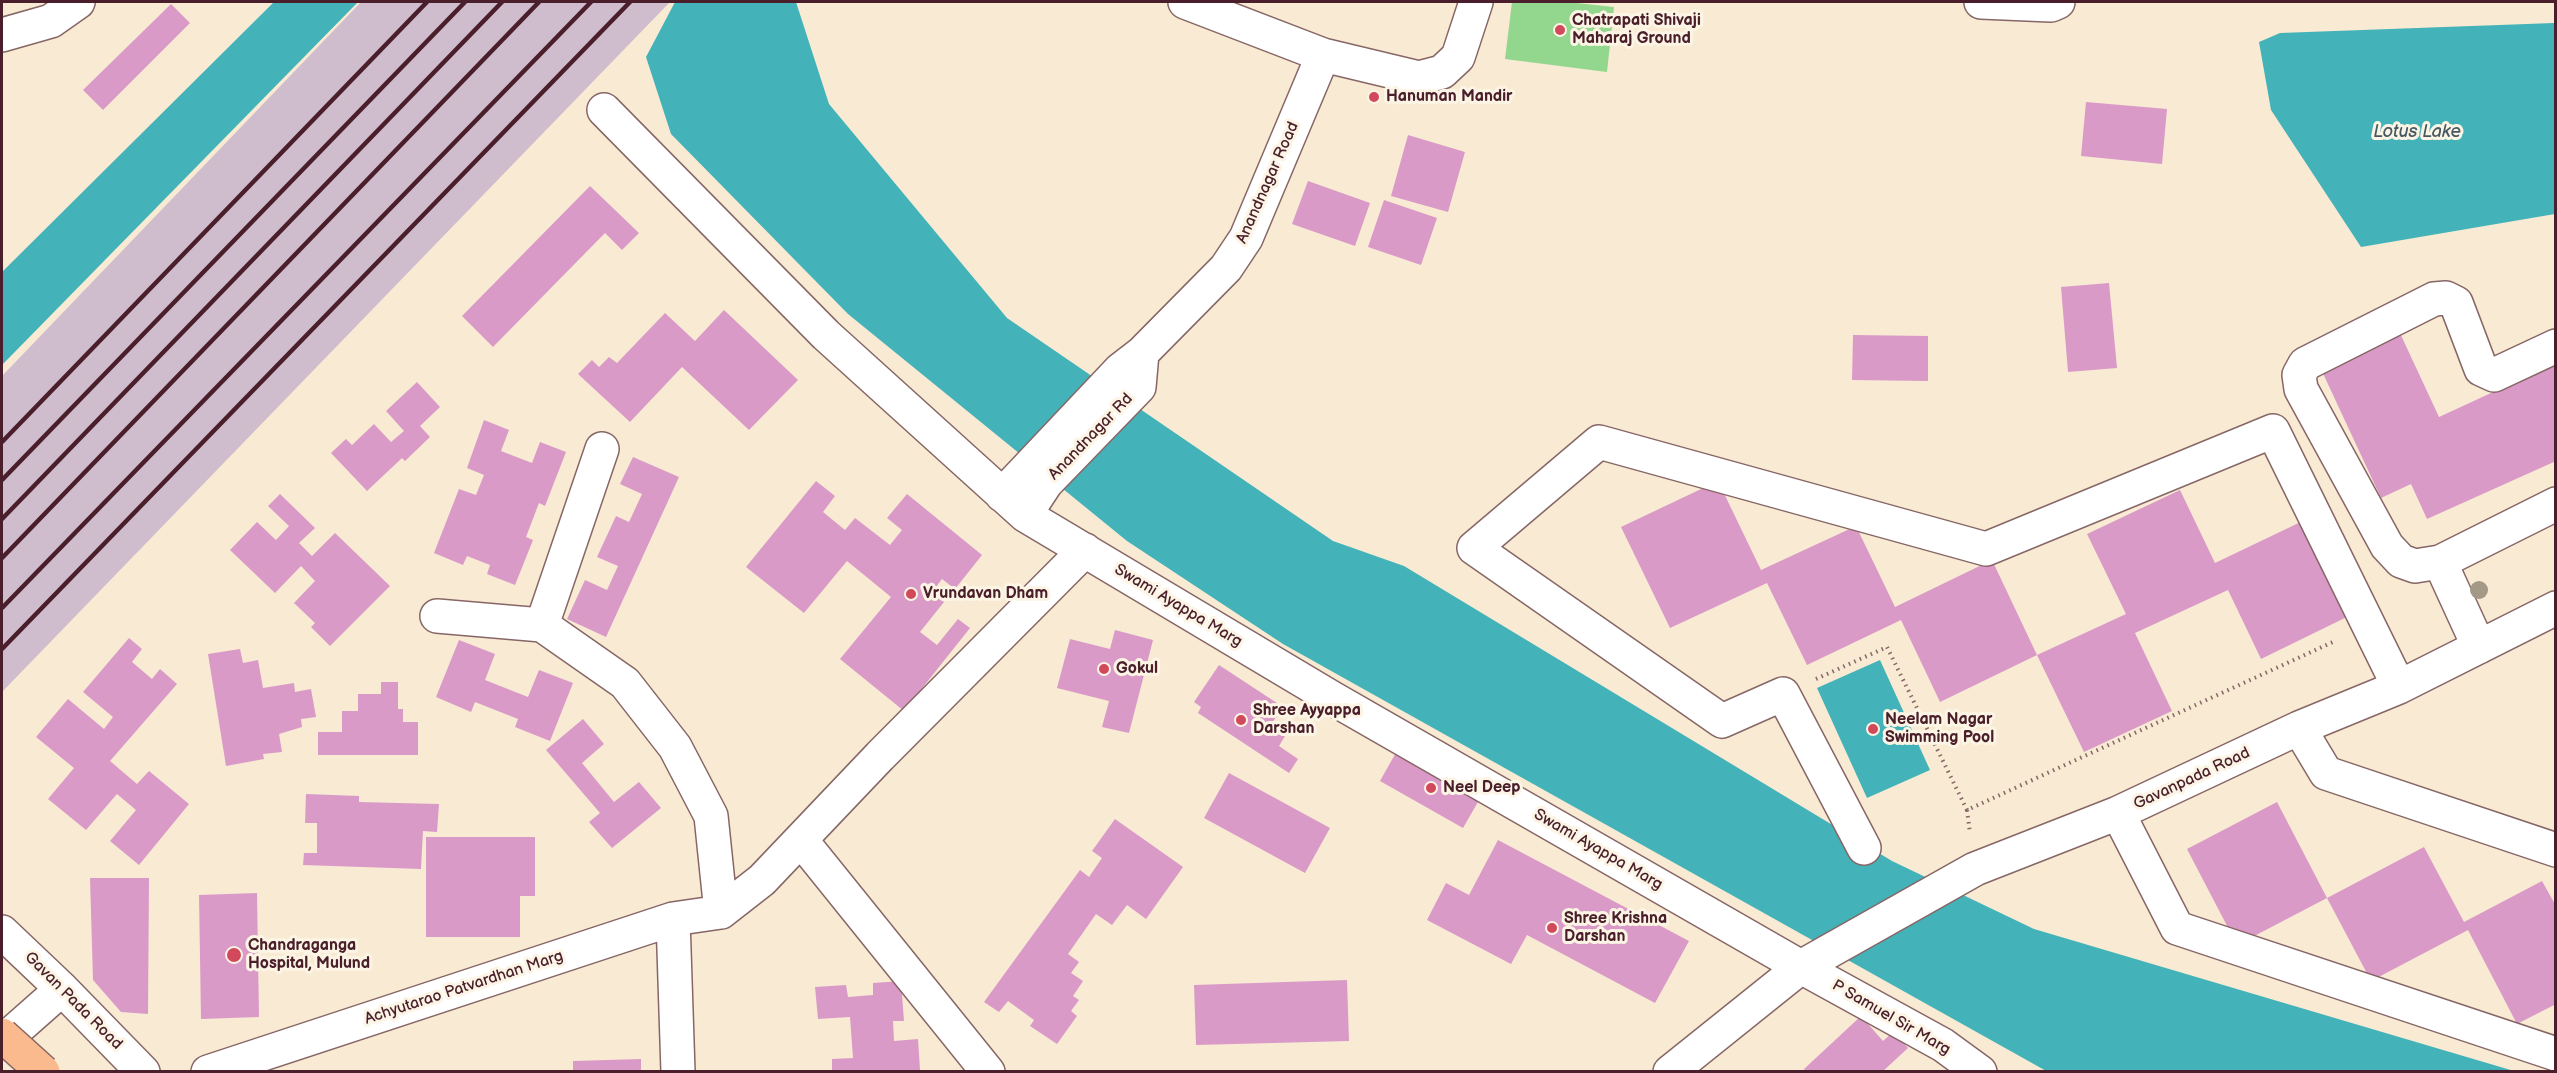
<!DOCTYPE html>
<style>
body{margin:0}
#map{position:relative;width:2557px;height:1073px;overflow:hidden;background:#f8ead3;font-family:"Balsamiq Sans",sans-serif}
canvas{display:block}
.frame{position:absolute;inset:0;border:3px solid #4a1f2b;pointer-events:none}
</style>
<div id="map">
<canvas width="2557" height="1073"></canvas>
<div class="frame"></div>
</div>
<script>
const c = document.querySelector('canvas').getContext('2d');
c.lineJoin = 'round';
function fillPath(path, color) { c.fillStyle = color; c.fill(path, 'evenodd'); }
const toPath = rows => new Path2D(rows.map(r => 'M' + r).join(''));
function trace(path, color, width, dash) { c.strokeStyle = color; c.lineWidth = width; c.lineCap = dash ? 'butt' : 'round'; c.setLineDash(dash || []); c.stroke(path); }
function write(font, color, halo, rows, align = 'center') {
  c.font = font + ' "Balsamiq Sans",sans-serif'; c.lineWidth = 6; c.setLineDash([]); c.textBaseline = 'middle'; c.strokeStyle = halo; c.fillStyle = color; for (const [text, x, y, turn = 0] of rows) {
    c.save(); c.translate(x, y); c.rotate((+turn || 0) * Math.PI / 180); c.textAlign = isNaN(turn) ? turn : align; if (halo) c.strokeText(text, 0, 0); c.fillText(text, 0, 0); c.restore();
  }
}
const industrial = toPath([
 [361,2,670,2,2,692,2,376]
]);
const green = toPath([
 [1512,2,1567,2,1614,7,1607,72,1505,59]
]);
const water = toPath([
 [274,2,358,2,2,365,2,272],
 [675,2,796,2,829,104,1007,318,1333,541,1404,566,1892,861,2034,929,2514,1071,2048,1072,1283,644,1127,541,848,314,671,134,646,57],
 [2554,23,2555,214,2361,247,2271,110,2259,42,2280,33],
 [1880,660,1930,770,1867,798,1817,688]
]);
const building = toPath([
 [171,4,190,23,103,110,83,90],
 [2086,102,2167,109,2162,164,2081,156],
 [1408,135,1465,152,1448,212,1391,196],
 [1308,181,1370,203,1355,246,1292,224],
 [590,186,639,233,622,250,605,233,493,347,462,316],
 [1384,200,1437,218,1421,265,1368,247],
 [2109,283,2117,368,2068,372,2061,287],
 [724,310,798,380,749,430,682,367,630,422,578,374,592,360,599,367,609,357,617,363,665,313,695,341],
 [2399,331,2439,417,2556,363,2556,461,2427,519,2411,484,2381,498,2320,367],
 [1853,335,1928,336,1928,381,1852,380],
 [417,382,440,407,420,426,430,437,405,461,402,458,367,491,331,453,346,439,352,445,374,424,391,442,404,431,386,411],
 [484,420,509,430,501,451,532,463,540,442,566,452,545,506,539,503,526,537,533,540,515,585,487,574,490,565,467,556,463,565,434,553,459,489,476,495,484,475,467,468],
 [633,457,679,477,606,637,567,619,585,580,607,590,618,566,597,557,616,516,629,522,642,494,620,484],
 [816,481,835,496,823,512,845,530,855,518,890,545,902,530,887,518,907,494,982,555,955,589,942,579,932,592,944,602,920,632,937,645,958,619,970,628,904,711,840,659,891,597,847,561,804,613,746,567],
 [1718,481,1761,570,1856,526,1895,607,1992,560,2037,655,1940,702,1901,620,1807,665,1767,583,1670,628,1621,527],
 [2180,490,2215,563,2309,518,2355,613,2261,659,2228,590,2135,633,2172,711,2084,752,2037,655,2126,614,2087,534],
 [280,494,315,528,299,543,312,556,335,533,390,586,330,646,311,627,315,623,294,603,315,581,301,566,275,593,230,550,257,522,276,540,289,526,268,506],
 [1115,630,1153,640,1129,733,1102,727,1109,701,1057,688,1070,639,1110,649],
 [129,638,142,649,132,662,152,679,160,669,177,684,110,761,137,784,149,771,189,804,139,865,110,841,136,810,117,794,86,830,48,799,74,768,36,737,68,699,104,729,113,717,83,692],
 [459,640,495,654,485,680,528,697,539,670,573,683,550,741,515,727,518,719,475,702,471,712,436,697],
 [240,649,243,663,258,660,263,688,294,683,295,692,311,689,316,717,301,719,302,727,279,734,282,752,263,754,264,759,226,766,208,654],
 [1219,665,1283,707,1270,726,1285,736,1279,746,1298,759,1289,773,1198,713,1201,707,1194,702],
 [381,682,398,682,398,709,403,709,403,722,418,722,418,755,318,755,318,732,342,732,342,711,358,711,358,694,381,694],
 [583,719,604,744,582,763,614,802,639,782,661,808,612,848,589,822,600,813,546,750],
 [1398,749,1482,795,1463,828,1380,781],
 [1229,773,1330,828,1305,873,1204,818],
 [306,794,359,796,359,802,439,804,437,832,423,831,421,869,303,865,304,853,317,853,317,823,305,823],
 [2277,802,2327,898,2424,847,2464,922,2542,881,2556,906,2556,1004,2517,1024,2468,930,2371,981,2327,898,2237,945,2187,849],
 [1115,819,1183,867,1146,919,1127,905,1112,925,1096,914,1068,954,1079,962,1071,973,1083,981,1073,996,1079,1000,1071,1011,1077,1016,1057,1044,1030,1026,1034,1020,1008,1001,999,1012,984,1002,1080,870,1089,877,1102,858,1092,851],
 [426,837,535,837,535,896,520,896,520,937,426,937],
 [1498,840,1689,941,1655,1003,1527,935,1511,964,1427,920,1446,883,1469,895],
 [90,878,149,878,148,1014,121,1012,93,980],
 [257,893,259,1017,201,1019,199,895],
 [1347,980,1349,1041,1196,1045,1194,985],
 [901,981,904,1021,893,1021,894,1041,918,1039,920,1070,832,1072,832,1059,853,1058,850,1017,818,1019,815,987,846,985,848,997,873,995,873,983],
 [1861,1016,1883,1041,1893,1032,1908,1048,1882,1072,1806,1072,1804,1069],
 [641,1059,641,1072,573,1072,573,1061]
]);
const path = toPath([
 [1816,679,1887,647,1967,810,2335,641],
 [1967,810,1970,833]
]);
const minor = toPath([
 [1185,2,1323,55],
 [1981,2,2051,5,2058,2],
 [2,35,51,21,78,2],
 [604,110,826,335,1025,515,1332,698,1801,967,1943,1045,1980,1072],
 [2556,346,2494,375,2481,369,2456,303,2446,298,2434,299,2305,364,2299,375,2301,389,2387,546,2401,561,2415,566,2440,562,2556,504],
 [1002,495,1120,370,1142,353,1226,268,1246,238,1323,55,1419,78,1442,72,1458,57,1476,2],
 [1025,515,1046,483,1139,387,1142,353],
 [2440,562,2479,647],
 [437,616,542,625,625,683,675,747,711,816,721,912],
 [542,625,602,449],
 [2299,728,2326,773,2556,850],
 [2118,813,2177,928,2556,1054],
 [801,840,988,1072],
 [1864,848,1783,694,1722,721,1474,548,1599,442,1986,549,2273,431,2399,687],
 [721,912,762,880,880,756,1085,550],
 [673,919,678,1072],
 [2,932,62,989,143,1072],
 [2,1042,62,989],
 [208,1072,673,919,721,912],
 [1670,1072,1801,967,1975,869,2118,813,2299,728,2399,687,2556,608]
]);
const rail = toPath([
 [2,442,427,2],
 [2,480,465,2],
 [2,519,502,2],
 [2,558,539,2],
 [2,608,591,2],
 [2,649,630,2]
]);
const majorBridge = toPath([
 [2,1035,43,1072]
]);
const trees = [
 [2479,590]
];
const markers = [
 [1560,30,6,"#d1495b"],
 [1374,97,6,"#d1495b"],
 [911,594,6,"#d1495b"],
 [1104,669,6,"#d1495b"],
 [1241,720,6,"#d1495b"],
 [1873,729,6,"#d1495b"],
 [1431,788,6,"#d1495b"],
 [1552,928,6,"#d1495b"],
 [234,955,8,"#d1495b"]
];
const poiNames = [
 ["Chatrapati Shivaji",1572,21],
 ["Maharaj Ground",1572,39],
 ["Hanuman Mandir",1386,97],
 ["Vrundavan Dham",923,594],
 ["Gokul",1116,669],
 ["Shree Ayyappa",1253,711],
 ["Darshan",1253,729],
 ["Neelam Nagar",1885,720],
 ["Swimming Pool",1885,738],
 ["Neel Deep",1443,788],
 ["Shree Krishna",1564,919],
 ["Darshan",1564,937],
 ["Chandraganga",248,946],
 ["Hospital, Mulund",248,964]
];
const streetNames = [
 ["Anandnagar Road",1268,183,-66],
 ["Anandnagar Rd",1091,437,-46],
 ["Swami Ayappa Marg",1178,606,31],
 ["Gavanpada Road",2192,779,-25],
 ["Swami Ayappa Marg",1598,850,30],
 ["Achyutarao Patvardhan Marg",464,988,-18],
 ["Gavan Pada Road",73,1001,45],
 ["P Samuel Sir Marg",1891,1018,30]
];
const waterNames = [
 ["Lotus Lake",2417,132]
];
fillPath(industrial, '#cfbdce');
fillPath(green, '#93d68e');
fillPath(water, '#43b3b9');
fillPath(building, '#da9ac8');
trace(minor, '#876666', 36);
trace(path, '#876666', 4, [1.5, 4.5]);
trace(minor, '#fff', 33);
trace(rail, '#4a1f2b', 4.5);
trace(majorBridge, '#876666', 36, []);
trace(majorBridge, '#fbba8d', 33);
c.fillStyle = '#a49987';
for (const [x, y] of trees) { c.beginPath(); c.arc(x, y, 9, 0, 2 * Math.PI); c.fill(); }
for (const [x, y, r, color] of markers) { const dot = new Path2D(); dot.arc(x, y, r, 0, 2 * Math.PI); c.fillStyle = color; c.fill(dot); trace(dot, '#fcf5e5', 2); }
write('bold 16px', '#4a1f2b', '#fcf5e5', poiNames, 'left');
write('16px', '#4a1f2b', '#fcf5e5', streetNames);
write('italic 18px', '#475a64', '#fcf5e5', waterNames);
</script>
